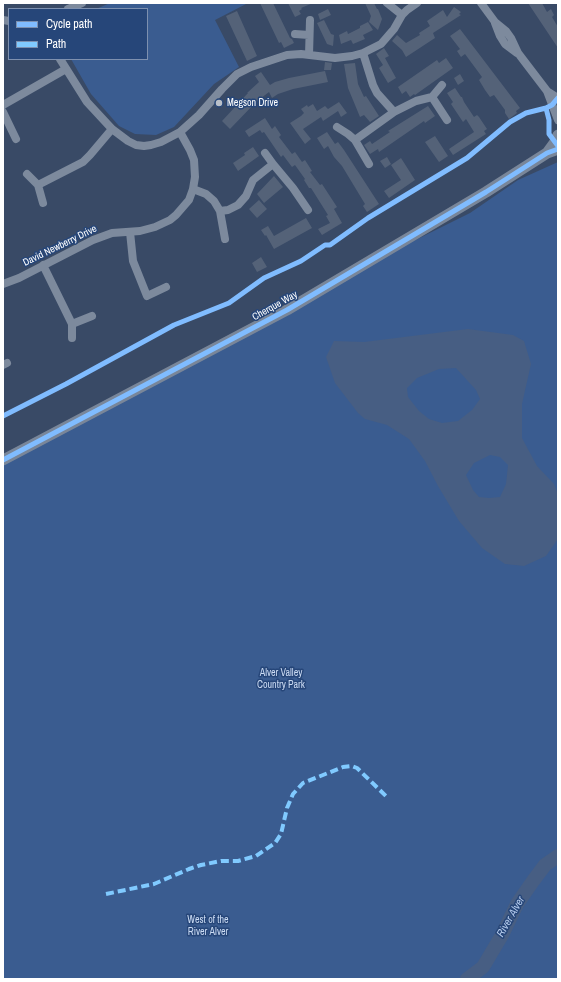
<!DOCTYPE html>
<style>
body{margin:0}
#map{position:relative;width:561px;height:982px;overflow:hidden;background:#394a66;font-family:"Archivo Narrow",sans-serif}
canvas{display:block}
.frame{position:absolute;inset:0;border:4px solid #fff;pointer-events:none}
.legend{position:absolute;left:8px;top:8px;width:140px;height:52px;box-sizing:border-box;background:#264679;border:1px solid #7d90af;margin:0;padding:5px 7px;list-style:none;font-size:12px;color:#fff}
.legend li{display:flex;align-items:center;gap:8px;height:20px}
.legend b{width:20px;border:1px solid #7d90af}
</style>
<div id="map">
<canvas width="561" height="982"></canvas>
<div class="frame"></div>
<ul class="legend">
<li><b style="height:5px;background:#80bcff"></b>Cycle path</li>
<li><b style="height:5px;background:#80caff"></b>Path</li>
</ul>
</div>
<script>
const c = document.querySelector('canvas').getContext('2d');
c.lineJoin = 'round';
function fillPath(path, color) { c.fillStyle = color; c.fill(path, 'evenodd'); }
const toPath = rows => new Path2D(rows.map(r => 'M' + r).join(''));
function trace(path, color, width, dash) { c.strokeStyle = color; c.lineWidth = width; c.lineCap = dash ? 'butt' : 'round'; c.setLineDash(dash || []); c.stroke(path); }
function write(font, color, halo, rows, align = 'center') {
  c.font = font + ' "Archivo Narrow",sans-serif'; c.lineWidth = 3; c.setLineDash([]); c.textBaseline = 'middle'; c.strokeStyle = halo; c.fillStyle = color; for (const [text, x, y, turn = 0] of rows) {
    c.save(); c.translate(x, y); c.rotate((+turn || 0) * Math.PI / 180); c.textAlign = isNaN(turn) ? turn : align; if (halo) c.strokeText(text, 0, 0); c.fillText(text, 0, 0); c.restore();
  }
}
const green = toPath([
 [110,3,248,3,215,20,239,67,214,84,174,127,156,135,135,134,119,126,91,94,71,59,147,59,147,9,96,9],
 [558,162,558,979,3,979,3,460,353,271,470,213,518,180]
]);
const water = toPath([
 [468,329,513,335,524,341,531,364,522,404,522,438,537,466,554,484,558,494,558,539,546,556,524,566,505,564,482,548,459,521,438,486,425,461,409,439,387,425,365,419,358,413,335,383,326,357,334,341,364,342],
 [456,368,476,390,480,399,472,410,458,421,442,423,429,419,419,411,408,397,407,388,417,378,439,369],
 [490,455,500,457,508,465,506,484,500,497,489,498,479,497,473,490,466,475,474,463]
]);
const river = toPath([
 [467,979,483,967,502,935,517,904,533,881,545,865,558,856]
]);
const building = toPath([
 [260,3,273,3,290,38,292,39,294,43,284,48,281,42,279,43],
 [288,3,313,3,301,8,302,9,299,11,301,14,295,17],
 [365,3,374,3,377,9,378,9,382,19,378,30,369,22,371,16],
 [528,3,542,3,547,12,551,9,554,15,552,17,558,27,558,48],
 [454,7,461,12,459,14,461,15,433,33,435,38,406,57,402,50,392,41,397,35,406,43,420,35,419,33,430,26,427,21,443,10,447,17],
 [328,9,331,15,320,20,318,14],
 [237,11,257,56,247,61,226,16],
 [324,20,331,34,334,35,333,46,327,44,317,23],
 [368,22,373,30,363,35,365,39,353,44,351,40,341,44,339,35,347,31,348,34,360,28,360,26],
 [460,29,520,108,516,111,517,113,509,119,505,113,505,110,494,95,490,97,485,90,479,80,482,77,465,54,461,57,457,51,460,49,450,36],
 [384,48,389,56,385,58,396,78,388,83,379,68,383,65,376,54],
 [446,58,453,68,415,95,414,94,410,97,406,91,402,94,398,87,437,60,439,63],
 [325,62,332,63,331,70,324,70],
 [355,63,358,84,364,97,366,96,379,116,370,122,364,115,360,117,348,88,344,64],
 [325,71,328,82,293,89,278,94,272,98,269,92,256,102,230,129,222,121,248,93,247,93,259,82,255,76,261,72,270,85,275,82,289,78],
 [460,74,464,81,458,85,454,78],
 [455,88,461,97,462,97,464,102,474,117,477,115,479,117,487,129,484,131,486,134,453,155,449,149,474,132,466,119,463,122,451,104,453,102,447,93],
 [339,102,347,113,341,117,338,111,323,121,321,117,303,129,311,139,305,144,290,123,301,116,304,113,301,109,307,105,308,107,313,104,317,111,325,106,328,109],
 [428,106,435,116,425,123,424,121,379,152,378,149,370,154,364,145,370,141,372,144,390,132,388,131],
 [265,118,272,129,275,126,281,135,279,137,292,154,295,152,302,162,305,160,312,171,310,172,320,185,322,184,337,207,334,209,342,223,322,235,318,229,330,223,326,216,328,215,311,188,309,188,304,180,305,179,295,165,292,167,283,155,281,157,264,132,262,133,260,130,249,137,245,131],
 [327,132,335,144,338,142,344,150,379,204,367,212,363,206,365,204,342,166,334,157,328,146,324,149,317,138],
 [435,136,448,156,439,162,425,142],
 [253,147,259,156,238,171,233,163,245,155,244,153],
 [387,157,391,164,385,168,380,161],
 [401,158,415,180,389,198,384,191,401,180,391,165],
 [274,176,283,187,264,203,257,194],
 [259,200,267,209,257,218,249,209],
 [306,218,312,228,274,249,266,235,265,236,261,230,268,226,274,236],
 [261,257,267,267,257,272,252,263]
]);
const street = toPath([
 [387,3,402,15],
 [481,3,495,22,506,31,511,38,518,53,547,91,558,120],
 [68,9,82,3],
 [3,20,9,21],
 [495,23,500,36,505,44,517,53],
 [295,34,309,35],
 [363,53,373,85,377,93,394,112],
 [309,55,310,20],
 [60,59,87,102,112,129,128,141,136,145,144,146,151,145,161,142,180,132,199,115,222,89,237,74,251,67,287,55,301,54,335,58,352,56,363,53,381,44,394,29,402,15,407,10,417,3],
 [547,91,558,98],
 [432,97,447,120],
 [3,105,66,69],
 [3,112,16,139],
 [337,127,348,134,355,140,369,164],
 [355,140,394,112,416,101,432,97,442,85],
 [265,153,273,164],
 [27,174,38,185,43,203],
 [38,185,83,162,90,155,112,129],
 [193,189,206,194,214,201,220,211,228,210,238,205,246,196,253,180,273,164,293,188,308,210],
 [220,211,225,239],
 [130,232,133,261,147,296,166,287],
 [43,265,72,324,92,316],
 [3,284,19,278,93,240,112,233,140,231,155,227,170,220,176,215,189,200,193,189,195,177,194,160,190,150,180,132],
 [72,338,72,324],
 [3,365,7,363]
]);
const secondary = toPath([
 [547,153,555,142,558,135],
 [3,460,287,310,486,192,547,153,558,149]
]);
const quiet = toPath([
 [106,894,154,884,189,869,201,865,221,861,238,861,256,856,275,843,281,834,287,808,293,794,303,783,343,767,352,766,357,768,388,798]
]);
const cycleway = toPath([
 [558,98,552,105,546,108,549,120,549,134,558,146],
 [3,416,66,384,174,325,229,303,264,278,301,261,325,245,330,245,368,218,467,158,510,122,526,113,546,108],
 [3,460,287,310,486,192,547,153,558,149]
]);
const markers = [
 [219,103,4,"#bac0c9"]
];
const poiNames = [
 ["Megson Drive",227,103]
];
const streetNames = [
 ["David Newberry Drive",60,246,-26],
 ["Cherque Way",275,306,-29]
];
const parkNames = [
 ["Alver Valley",281,673],
 ["Country Park",281,685],
 ["West of the",208,920],
 ["River Alver",208,932]
];
const waterNames = [
 ["River Alver",511,917,-60]
];
fillPath(green, '#3a5c90');
fillPath(water, '#475e83');
trace(river, '#475e83', 14);
fillPath(building, '#546278');
trace(street, '#7d8a9d', 8);
trace(secondary, '#798699', 11);
trace(quiet, '#80caff', 4, [8, 4]);
trace(cycleway, '#80bcff', 5);
for (const [x, y, r, color] of markers) { const dot = new Path2D(); dot.arc(x, y, r, 0, 2 * Math.PI); c.fillStyle = color; c.fill(dot); trace(dot, '#264679', 1.5); }
write('10px', '#fff', '#264679', poiNames, 'left');
write('10px', '#fff', '#264679', streetNames);
write('10px', '#cbdbf3', '#264679', parkNames);
write('italic 11px', '#b4caeb', '#264679', waterNames);
</script>
